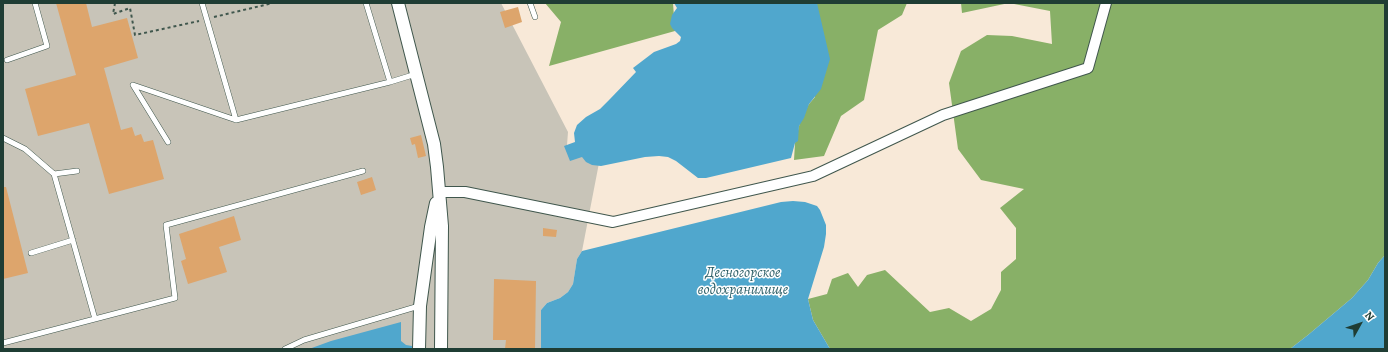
<!DOCTYPE html>
<meta charset="utf-8">
<style>
body{margin:0}
#map{position:relative;width:1388px;height:352px;overflow:hidden;background:#f8e9d8;font-family:Alegreya,serif}
canvas{display:block}
.frame{position:absolute;inset:0;border:4px solid #1f3d34;pointer-events:none}
.north{position:absolute;left:1340px;top:304px;width:40px;height:40px;-webkit-text-stroke:3px #fff;paint-order:stroke;rotate:50deg;font-size:11px;font-weight:700;line-height:16px;text-align:center;color:#1f3d34}
.north::after{content:'';display:block;margin:auto;width:14px;height:18px;background:#1f3d34;clip-path:polygon(50% 0,100% 100%,50% 72%,0 100%)}
</style>
<div id="map">
<canvas width="1388" height="352"></canvas>
<div class="frame"></div>
<div class="north">N</div>
</div>
<script>
const c = document.querySelector('canvas').getContext('2d');
c.lineJoin = 'round';
function fillPath(path, color) { c.fillStyle = color; c.fill(path, 'evenodd'); }
const toPath = rows => new Path2D(rows.map(r => 'M' + r).join(''));
function trace(path, color, width, dash) { c.strokeStyle = color; c.lineWidth = width; c.lineCap = dash ? 'butt' : 'round'; c.setLineDash(dash || []); c.stroke(path); }
function write(font, color, halo, rows, align = 'center') {
  c.font = font + ' Alegreya,serif'; c.lineWidth = 3; c.setLineDash([]); c.textBaseline = 'middle'; c.strokeStyle = halo; c.fillStyle = color; for (const [text, x, y, turn = 0] of rows) {
    c.save(); c.translate(x, y); c.rotate((+turn || 0) * Math.PI / 180); c.textAlign = isNaN(turn) ? turn : align; if (halo) c.strokeText(text, 0, 0); c.fillText(text, 0, 0); c.restore();
  }
}
const industrial = toPath([
 [3,3,501,3,568,132,567,145,599,163,582,251,577,259,573,284,568,292,560,298,547,303,541,310,541,349,3,349]
]);
const forest = toPath([
 [545,3,673,3,675,31,549,66,561,22],
 [811,3,907,3,902,15,878,30,864,100,841,116,824,156,794,160,795,143,801,118,809,104,815,97],
 [961,3,1009,3,962,13],
 [1009,3,1385,3,1385,255,1378,263,1368,280,1352,298,1308,335,1290,349,830,349,813,320,808,299,827,294,832,279,848,273,858,287,867,275,885,270,930,312,949,308,971,321,991,309,1001,290,1001,272,1016,259,1016,228,1000,208,1024,189,981,180,958,149,949,83,961,51,987,35,1012,36,1052,44,1050,11]
]);
const water = toPath([
 [674,3,817,3,830,59,821,89,809,104,804,118,799,126,798,141,795,143,791,158,706,178,698,178,676,161,668,157,659,156,645,157,601,166,592,165,586,162,582,157,570,161,564,146,575,142,574,133,577,125,586,117,600,109,610,99,636,72,633,68,654,52,676,44,680,41,681,37,672,28,670,24,672,15,677,8],
 [793,201,805,202,817,206,820,210,826,225,826,234,824,247,808,299,813,320,830,349,541,349,541,310,547,303,560,298,568,292,573,284,577,259,582,251,781,202],
 [1385,255,1385,349,1290,349,1308,335,1352,298,1368,280,1378,263],
 [401,322,401,341,406,345,412,346,412,349,309,349,331,341]
]);
const building = toPath([
 [56,3,86,3,92,27,127,18,138,58,104,68,121,130,132,127,135,136,141,134,144,142,153,140,164,179,109,194,89,123,38,136,25,89,76,75],
 [518,7,522,22,505,28,500,12],
 [421,135,426,156,418,158,415,144,412,145,410,138],
 [372,177,376,190,361,195,357,182],
 [3,187,6,187,28,273,3,279],
 [234,216,241,240,219,247,227,272,188,284,181,261,186,259,179,234],
 [543,228,557,230,556,237,543,236],
 [494,279,536,281,535,349,505,349,506,340,493,340]
]);
const path = toPath([
 [115,3,113,14,130,8,135,35,199,21],
 [214,17,273,3]
]);
const service = toPath([
 [202,3,236,120],
 [366,3,390,82],
 [530,3,535,17],
 [7,60,47,46,35,3],
 [3,138,25,149,54,174,95,319],
 [168,142,133,85,236,120,390,82,416,74],
 [54,174,77,171],
 [31,253,73,240],
 [3,343,175,298,166,225,363,171],
 [285,349,304,340,419,306]
]);
const minor = toPath([
 [439,192,465,192,613,222,813,176,943,115,1088,68,1106,3]
]);
const tertiary = toPath([
 [398,3,434,144,437,167,442,226,441,349],
 [419,349,420,306,431,227,436,203]
]);
const waterNames = [
 ["Десногорское",743,273],
 ["водохранилище",743,290]
];
fillPath(industrial, '#c8c4b8');
fillPath(forest, '#88b067');
fillPath(water, '#50a7cd');
fillPath(building, '#dda56c');
trace(service, '#40574d', 6);
trace(minor, '#40574d', 12);
trace(tertiary, '#40574d', 14);
trace(path, '#40574d', 2, [3, 3]);
trace(service, '#fff', 5);
trace(minor, '#fff', 10);
trace(tertiary, '#fff', 12);
write('italic 15px', '#30626a', '#fff', waterNames);
</script>
